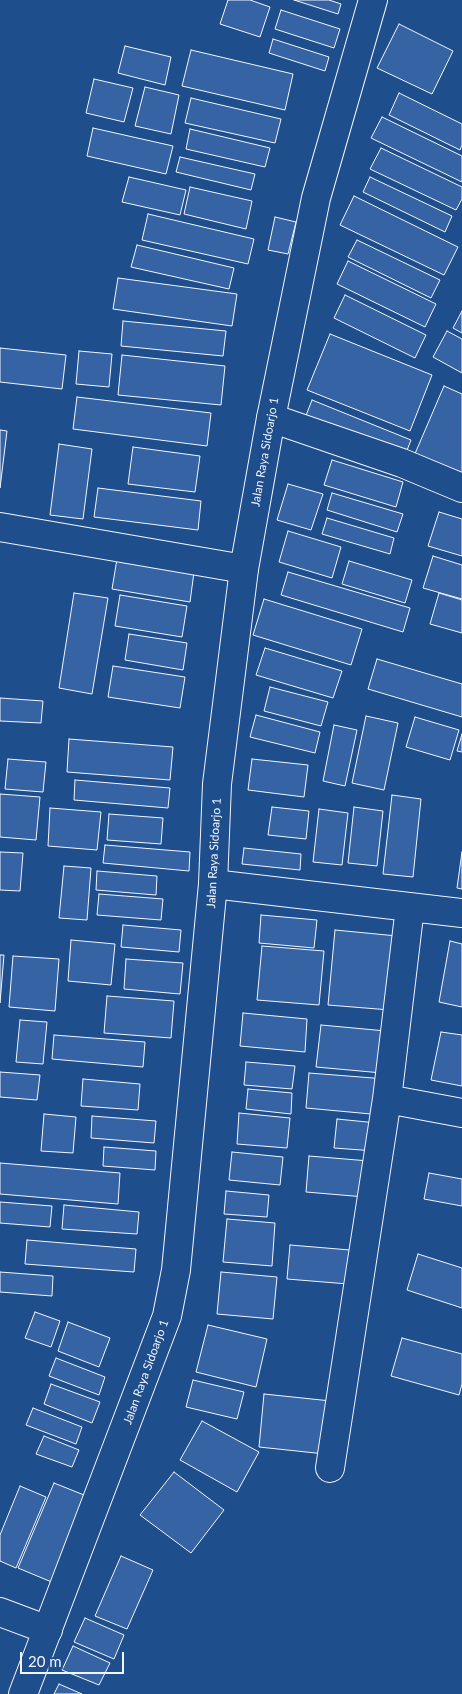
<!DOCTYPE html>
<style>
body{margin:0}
#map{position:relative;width:462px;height:1694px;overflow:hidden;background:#1f4e8c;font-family:Lato,sans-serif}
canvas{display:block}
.scale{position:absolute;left:20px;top:1652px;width:104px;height:22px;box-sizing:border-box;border:2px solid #f2f6ff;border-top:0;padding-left:6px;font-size:15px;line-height:18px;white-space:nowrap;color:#f2f6ff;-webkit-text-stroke:4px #1f4e8c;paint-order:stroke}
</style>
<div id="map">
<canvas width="462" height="1694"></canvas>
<div class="scale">20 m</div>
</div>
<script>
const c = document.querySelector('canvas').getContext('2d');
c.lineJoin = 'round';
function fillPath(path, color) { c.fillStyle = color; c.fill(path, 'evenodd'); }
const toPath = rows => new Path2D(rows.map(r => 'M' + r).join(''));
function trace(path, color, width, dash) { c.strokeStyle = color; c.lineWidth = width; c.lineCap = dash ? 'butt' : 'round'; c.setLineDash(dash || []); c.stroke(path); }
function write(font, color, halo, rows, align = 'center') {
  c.font = font + ' Lato,sans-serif'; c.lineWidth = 4; c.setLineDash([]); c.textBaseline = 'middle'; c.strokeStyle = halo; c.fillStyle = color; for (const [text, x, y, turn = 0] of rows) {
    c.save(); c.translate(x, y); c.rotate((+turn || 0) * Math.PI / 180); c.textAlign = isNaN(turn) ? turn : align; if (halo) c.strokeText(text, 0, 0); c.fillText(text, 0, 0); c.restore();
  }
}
const building = toPath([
 [228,0,250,0,270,7,260,37,220,24,228,0],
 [294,0,329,0,341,4,338,14,294,0],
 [281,10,340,29,334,48,275,29,281,10],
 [399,24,453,51,432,94,377,68,399,24],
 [273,39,329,57,325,71,269,53,273,39],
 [125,46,171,57,165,85,118,73,125,46],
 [191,50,293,74,285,110,182,86,191,50],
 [94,79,133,88,124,122,86,113,94,79],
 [145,87,179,95,171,134,135,126,145,87],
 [399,93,462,124,462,145,460,150,389,115,399,93],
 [191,98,281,119,275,143,185,123,191,98],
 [382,117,462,156,462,182,371,138,382,117],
 [93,128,173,146,166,174,87,156,93,128],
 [190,129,270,148,265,167,186,149,190,129],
 [381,148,462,187,462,199,456,210,370,169,381,148],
 [180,157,255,174,251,190,176,172,180,157],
 [129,177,186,190,180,215,122,202,129,177],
 [370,177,452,216,445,232,363,192,370,177],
 [190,187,252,201,246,229,184,214,190,187],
 [354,196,458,247,444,275,340,225,354,196],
 [148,214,254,239,248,264,142,240,148,214],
 [275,217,296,222,288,254,268,250,275,217],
 [357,240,440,280,431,298,348,257,357,240],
 [137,245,234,268,229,289,131,267,137,245],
 [348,261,436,304,425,327,337,284,348,261],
 [118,278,237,294,232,326,113,309,118,278],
 [345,295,426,335,415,358,334,318,345,295],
 [462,311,462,333,453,328,462,311],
 [123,321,226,331,223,356,121,346,123,321],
 [447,331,462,339,462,373,433,357,447,331],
 [330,334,432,375,410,431,307,390,330,334],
 [0,348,66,355,62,389,0,382,0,348],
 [79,351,112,354,109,387,76,384,79,351],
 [122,355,225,366,221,405,118,395,122,355],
 [444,386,462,394,462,475,414,456,444,386],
 [77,397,211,413,207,446,73,429,77,397],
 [312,400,411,440,404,458,305,418,312,400],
 [0,430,7,431,0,488,0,430],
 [59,444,92,449,83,519,50,515,59,444],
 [133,447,200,456,195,492,128,484,133,447],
 [332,460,403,482,396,507,324,485,332,460],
 [288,484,323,494,311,530,277,520,288,484],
 [98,488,201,501,198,530,94,517,98,488],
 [332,493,403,514,397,532,327,510,332,493],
 [439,512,462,519,462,556,428,546,439,512],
 [327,518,394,538,390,554,322,534,327,518],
 [288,531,341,547,332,578,279,562,288,531],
 [433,556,462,565,462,599,423,588,433,556],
 [117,559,194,572,190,602,112,589,117,559],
 [349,561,412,580,405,603,342,584,349,561],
 [288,572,410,608,403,632,281,595,288,572],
 [74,593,108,598,92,694,59,688,74,593],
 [439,593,462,600,462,633,430,624,439,593],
 [120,595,187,606,182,637,115,626,120,595],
 [264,599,362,629,351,665,253,635,264,599],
 [129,634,187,643,183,670,125,660,129,634],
 [265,648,342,671,333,698,256,675,265,648],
 [377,659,462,684,462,717,368,689,377,659],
 [113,666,185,677,180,708,108,697,113,666],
 [270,687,328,702,321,726,264,711,270,687],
 [0,698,43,701,41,723,0,721,0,698],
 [256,715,320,732,315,753,250,737,256,715],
 [366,716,398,723,384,790,352,783,366,716],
 [415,717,459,730,450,760,406,747,415,717],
 [334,725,357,730,345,786,323,781,334,725],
 [462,734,462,752,457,751,462,734],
 [69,739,173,747,170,780,67,772,69,739],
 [8,759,46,762,43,792,5,789,8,759],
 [252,759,308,765,304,797,248,790,252,759],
 [75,780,170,788,168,808,74,800,75,780],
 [0,794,40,797,36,840,0,837,0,794],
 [392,795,421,799,413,877,383,874,392,795],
 [272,807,309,811,306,839,268,835,272,807],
 [354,807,383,811,377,866,348,863,354,807],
 [50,808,101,812,97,850,48,846,50,808],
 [319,809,348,813,342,865,313,862,319,809],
 [109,814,163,818,161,844,107,840,109,814],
 [105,845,190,852,189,871,103,863,105,845],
 [244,848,301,854,300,870,242,864,244,848],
 [0,852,23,853,20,891,0,890,0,852],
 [462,852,462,889,457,888,462,852],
 [64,866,91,868,87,920,59,918,64,866],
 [97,871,157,876,156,895,96,890,97,871],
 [99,894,163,899,161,920,97,915,99,894],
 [261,915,317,920,314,948,259,943,261,915],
 [123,925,181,930,179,952,121,947,123,925],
 [335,930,397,936,390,1010,328,1005,335,930],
 [71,940,115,944,111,985,68,981,71,940],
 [450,941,462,944,462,1007,439,1002,450,941],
 [262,946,324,951,319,1005,257,1000,262,946],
 [0,955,4,955,0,1003,0,955],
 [13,956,59,959,55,1011,9,1007,13,956],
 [126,959,183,963,180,994,124,989,126,959],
 [107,996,174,1001,171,1038,104,1033,107,996],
 [243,1013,307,1019,305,1052,240,1046,243,1013],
 [20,1020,47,1022,43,1064,16,1062,20,1020],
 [321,1025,386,1031,382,1073,316,1067,321,1025],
 [441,1032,462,1035,462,1086,431,1080,441,1032],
 [54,1035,145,1042,143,1067,52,1059,54,1035],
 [246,1062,295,1066,292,1089,244,1085,246,1062],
 [0,1072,40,1075,37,1100,0,1097,0,1072],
 [309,1073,386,1079,382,1115,306,1108,309,1073],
 [83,1079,140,1084,138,1110,81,1106,83,1079],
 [248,1089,292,1093,291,1114,246,1109,248,1089],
 [239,1113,290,1118,287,1148,237,1144,239,1113],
 [44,1114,76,1117,73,1153,41,1151,44,1114],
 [92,1116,156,1121,154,1143,91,1138,92,1116],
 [337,1119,377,1123,375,1151,334,1148,337,1119],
 [104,1147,156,1151,155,1170,103,1166,104,1147],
 [232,1152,283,1157,280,1185,229,1180,232,1152],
 [309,1156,369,1161,365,1197,306,1192,309,1156],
 [0,1163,120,1173,118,1204,0,1194,0,1163],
 [429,1173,462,1179,462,1206,424,1199,429,1173],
 [226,1191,269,1195,267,1217,224,1214,226,1191],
 [0,1202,52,1206,50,1227,0,1223,0,1202],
 [64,1205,139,1212,137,1234,62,1229,64,1205],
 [227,1219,275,1223,272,1266,223,1262,227,1219],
 [27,1240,136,1249,134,1272,25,1264,27,1240],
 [290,1245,350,1250,348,1284,287,1279,290,1245],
 [418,1254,462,1268,462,1308,407,1290,418,1254],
 [0,1272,53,1276,52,1296,0,1292,0,1272],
 [221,1272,277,1277,273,1319,217,1314,221,1272],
 [35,1312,60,1321,51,1347,25,1338,35,1312],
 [68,1322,110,1338,99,1367,58,1351,68,1322],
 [208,1325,267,1339,256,1387,196,1372,208,1325],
 [402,1338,462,1354,462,1384,459,1395,391,1376,402,1338],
 [56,1358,105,1377,99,1395,49,1376,56,1358],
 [193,1380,244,1392,237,1419,186,1407,193,1380],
 [51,1384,100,1402,92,1423,44,1404,51,1384],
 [264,1394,331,1401,325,1454,259,1447,264,1394],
 [33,1408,82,1427,76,1444,26,1425,33,1408],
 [202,1421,259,1452,237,1492,180,1460,202,1421],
 [44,1436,79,1450,72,1467,36,1454,44,1436],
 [174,1472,224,1510,191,1553,140,1515,174,1472],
 [54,1483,89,1497,54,1583,18,1568,54,1483],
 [20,1486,46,1497,16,1568,0,1561,0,1535,20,1486],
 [121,1556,153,1570,127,1629,95,1616,121,1556],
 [85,1618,124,1635,114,1659,74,1642,85,1618],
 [73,1646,110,1663,99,1685,62,1670,73,1646],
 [59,1684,82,1694,54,1694,59,1684]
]);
const street = toPath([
 [271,418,402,463,462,488],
 [0,527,244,569],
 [213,884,462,913],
 [387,1099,462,1113],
 [330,1468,387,1099,410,907],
 [0,1612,48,1630]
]);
const secondary = toPath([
 [23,1694,167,1316,176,1270,213,884,217,784,244,569,271,418,316,198,373,0]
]);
const streetNames = [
 ["Jalan Raya Sidoarjo 1",265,452,-80],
 ["Jalan Raya Sidoarjo 1",214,853,-87],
 ["Jalan Raya Sidoarjo 1",146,1372,-70]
];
fillPath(building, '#3563a3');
trace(building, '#f2f6ff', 1);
trace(street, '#f2f6ff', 30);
trace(secondary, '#f2f6ff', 30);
trace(street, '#1f4e8c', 28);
trace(secondary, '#1f4e8c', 28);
write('12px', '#f2f6ff', '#1f4e8c', streetNames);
</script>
